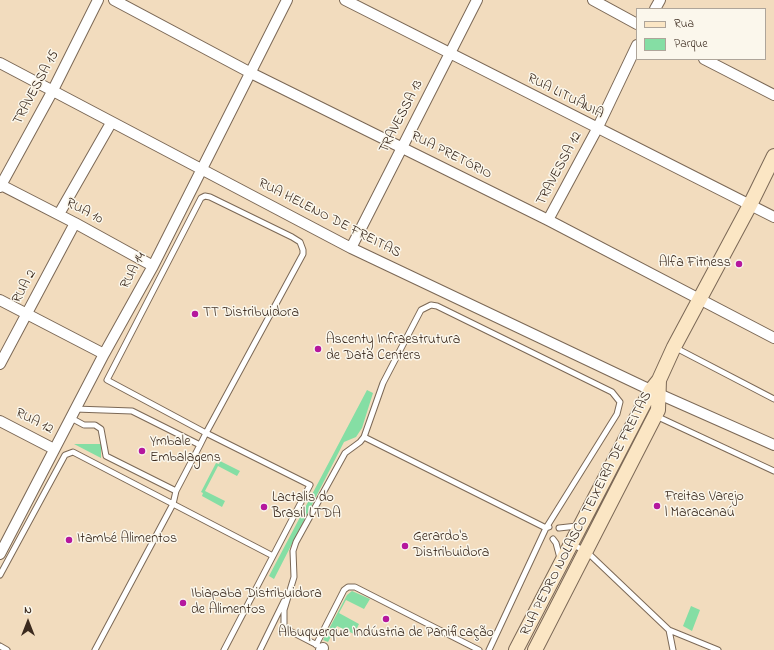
<!DOCTYPE html>
<meta charset="utf-8">
<style>
body{margin:0}
#map{position:relative;width:774px;height:650px;overflow:hidden;background:#f2dcbe;font-family:"Indie Flower",sans-serif}
canvas{display:block}
.legend{position:absolute;left:636px;top:8px;width:130px;height:52px;box-sizing:border-box;background:#fbf7ec;border:1px solid #aea59a;margin:0;padding:5px 7px;list-style:none;font-size:12px;color:#3b2a1e}
.legend li{display:flex;align-items:center;gap:8px;height:20px}
.legend b{width:20px;border:1px solid #aea59a}
.north{position:absolute;left:8px;top:602px;width:40px;height:40px;-webkit-text-stroke:3px #fbf7ec;paint-order:stroke;rotate:0deg;font-size:11px;font-weight:700;line-height:16px;text-align:center;color:#3b2a1e}
.north::after{content:'';display:block;margin:auto;width:14px;height:18px;background:#3b2a1e;clip-path:polygon(50% 0,100% 100%,50% 72%,0 100%)}
</style>
<div id="map">
<canvas width="774" height="650"></canvas>
<ul class="legend">
<li><b style="height:5px;background:#fbe6c4"></b>Rua</li>
<li><b style="height:11px;background:#85dea4"></b>Parque</li>
</ul>
<div class="north">N</div>
</div>
<script>
const c = document.querySelector('canvas').getContext('2d');
c.lineJoin = 'round';
function fillPath(path, color) { c.fillStyle = color; c.fill(path, 'evenodd'); }
const toPath = rows => new Path2D(rows.map(r => 'M' + r).join(''));
function trace(path, color, width, dash) { c.strokeStyle = color; c.lineWidth = width; c.lineCap = dash ? 'butt' : 'round'; c.setLineDash(dash || []); c.stroke(path); }
function write(font, color, halo, rows, align = 'center') {
  c.font = font + ' "Indie Flower",sans-serif'; c.lineWidth = 3; c.setLineDash([]); c.textBaseline = 'middle'; c.strokeStyle = halo; c.fillStyle = color; for (const [text, x, y, turn = 0] of rows) {
    c.save(); c.translate(x, y); c.rotate((+turn || 0) * Math.PI / 180); c.textAlign = isNaN(turn) ? turn : align; if (halo) c.strokeText(text, 0, 0); c.fillText(text, 0, 0); c.restore();
  }
}
const green = toPath([
 [367,390,373,393,362,428,356,437,344,442,274,579,269,576],
 [74,444,101,444,101,458],
 [220,461,240,471,237,476,218,466,205,491,225,501,222,507,202,496,203,493,201,492,216,463,219,464],
 [352,591,370,599,364,609,346,600,339,613,359,624,354,634,337,626,328,642,323,640,347,595],
 [691,606,700,610,692,631,683,626]
]);
const service = toPath([
 [676,348,774,399],
 [75,409,132,411,200,445],
 [656,416,774,471],
 [71,418,84,425,95,425,101,429,106,456,176,491],
 [364,437,546,528,549,527],
 [559,528,577,526],
 [553,539,556,543,560,558],
 [573,545,586,551,669,630,718,650],
 [0,575,65,455,73,452,273,556],
 [669,630,673,650],
 [316,645,344,590,348,587,355,587,479,650],
 [0,646,7,650],
 [323,648,288,630,284,626,284,610,294,577,293,551,296,542,345,453,360,442,364,437,383,383,421,310,431,305,437,306,612,392,620,402,617,414,546,528,489,650],
 [95,650,173,504,176,491,200,445,206,433,303,254,303,250,300,242,292,237,210,197,205,196,201,198,107,380,206,433,310,485,224,650],
 [260,650,284,601]
]);
const minor = toPath([
 [114,0,251,73,548,220,774,338],
 [345,0,774,217],
 [593,0,637,24],
 [655,9,660,0],
 [704,59,774,95],
 [0,63,351,248,659,394,774,445],
 [1,185,75,223,153,266],
 [0,187,52,92,98,0],
 [59,214,111,123],
 [548,220,597,129,637,45],
 [351,248,477,0],
 [0,300,104,354],
 [0,364,75,223],
 [0,421,54,449],
 [0,554,104,354,153,266,287,0],
 [321,650,323,648]
]);
const secondary = toPath([
 [516,650,651,390,659,380,674,347,750,205,774,156],
 [535,650,658,410,659,380]
]);
const markers = [
 [739,264,4,"#b5179e"],
 [195,314,4,"#b5179e"],
 [318,349,4,"#b5179e"],
 [142,451,4,"#b5179e"],
 [657,506,4,"#b5179e"],
 [264,507,4,"#b5179e"],
 [69,540,4,"#b5179e"],
 [405,546,4,"#b5179e"],
 [183,603,4,"#b5179e"],
 [386,619,4,"#b5179e"]
];
const streetNames = [
 ["TRAVESSA 15",37,88,-62],
 ["RUA LITUÂNIA",565,97,27],
 ["TRAVESSA 13",402,117,-63],
 ["RUA PRETÓRIO",451,156,27],
 ["TRAVESSA 12",560,169,-62],
 ["RUA 10",84,212,28],
 ["RUA HELENO DE FREITAS",329,219,27],
 ["RUA 14",134,271,-62],
 ["RUA 2",25,287,-62],
 ["RUA 12",34,422,27],
 ["RUA PEDRO NOLASCO TEIXEIRA DE FREITAS",587,514,-63]
];
const poiNames = [
 ["Alfa Fitness",731,264,"right"],
 ["TT Distribuidora",203,314],
 ["Ascenty Infraestrutura",326,341],
 ["de Data Centers",326,357],
 ["Ymbale",150,443],
 ["Embalagens",150,459],
 ["Freitas Varejo",665,498],
 ["| Maracanaú",665,514],
 ["Lactalis do",272,499],
 ["Brasil LTDA",272,515],
 ["Gerardo's",413,538],
 ["Distribuidora",413,554],
 ["Itambé Alimentos",77,540],
 ["Ibiapaba Distribuidora",191,595],
 ["de Alimentos",191,611],
 ["Albuquerque Indústria de Panificação",386,634,"center"]
];
fillPath(green, '#85dea4');
trace(service, '#7b6856', 7);
trace(minor, '#7b6856', 12);
trace(secondary, '#7b6856', 16);
trace(service, '#fff', 5);
trace(minor, '#fff', 10);
trace(secondary, '#fbe6c4', 14);
for (const [x, y, r, color] of markers) { const dot = new Path2D(); dot.arc(x, y, r, 0, 2 * Math.PI); c.fillStyle = color; c.fill(dot); trace(dot, '#fbf7ec', 1.5); }
write('14px', '#3b2a1e', '#fbf7ec', streetNames);
write('14px', '#3b2a1e', '#fbf7ec', poiNames, 'left');
</script>
